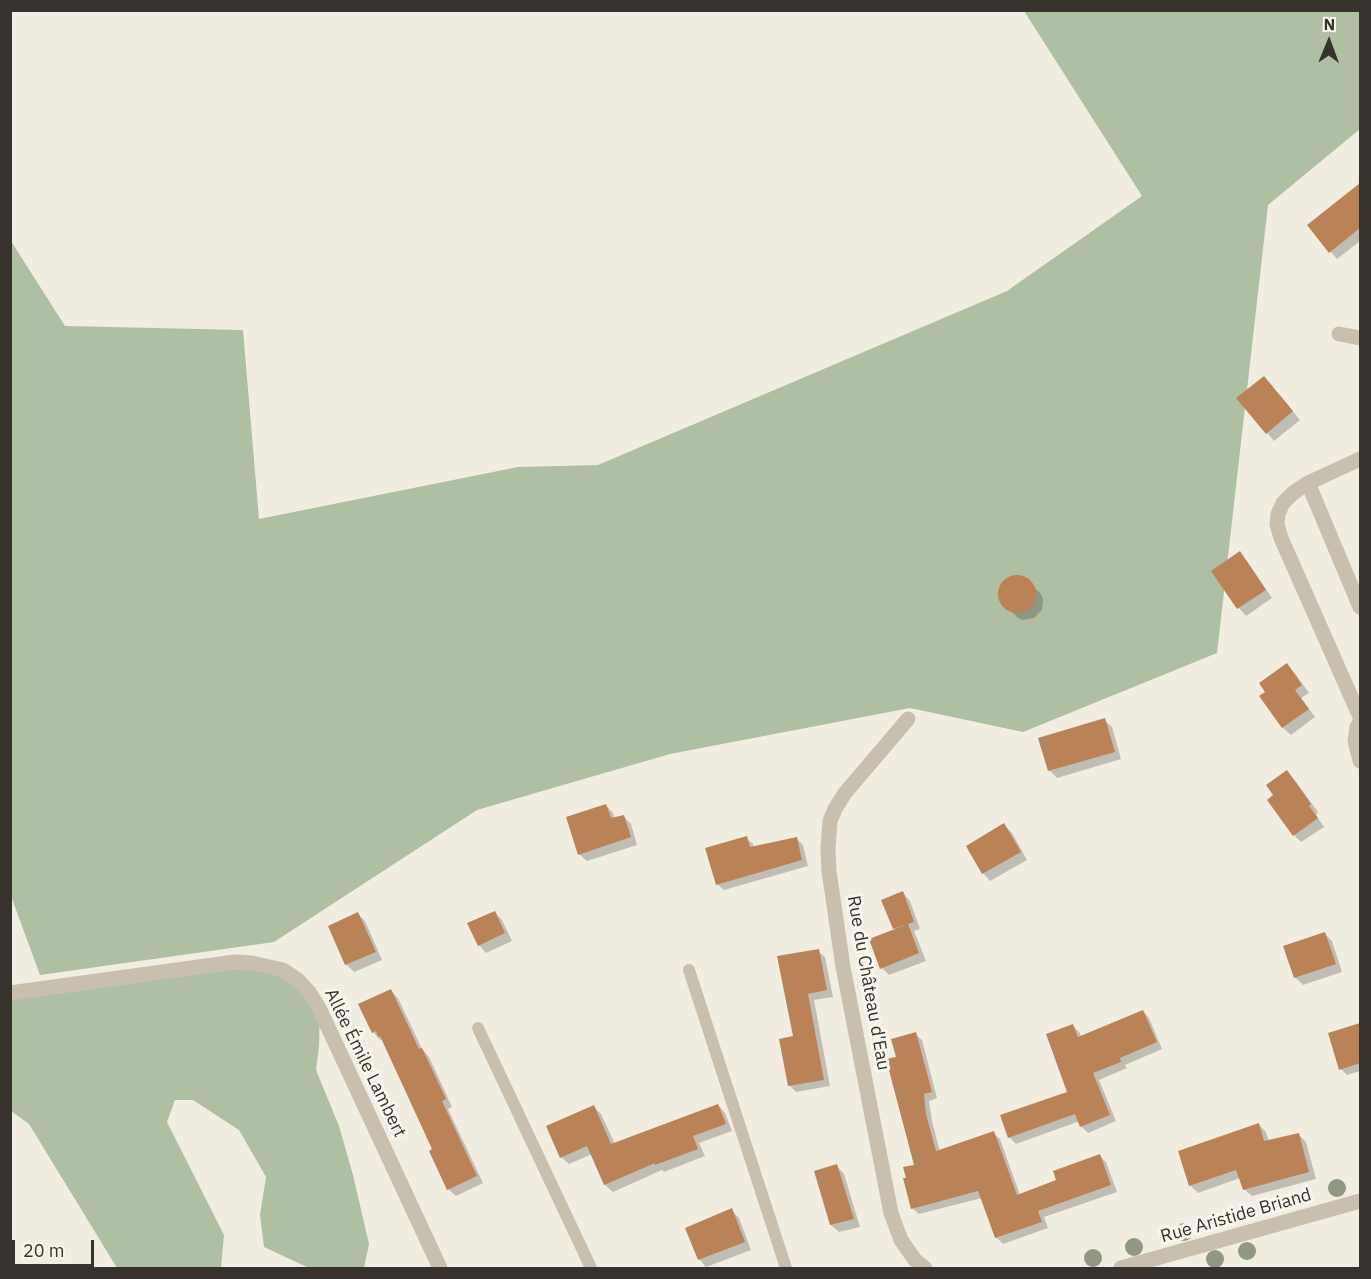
<!DOCTYPE html>
<meta charset="utf-8">
<style>
body{margin:0}
#map{position:relative;width:1371px;height:1279px;overflow:hidden;background:#f1ede1;font-family:"IBM Plex Sans",sans-serif}
canvas{display:block}
.frame{position:absolute;inset:0;border:12px solid #37322b;pointer-events:none}
.north{position:absolute;left:1299px;top:12px;width:60px;height:60px;-webkit-text-stroke:4px #f9f6ed;paint-order:stroke;rotate:1deg;font-size:16px;font-weight:700;line-height:24px;text-align:center;color:#37322b}
.north::after{content:'';display:block;margin:auto;width:21px;height:27px;background:#37322b;clip-path:polygon(50% 0,100% 100%,50% 72%,0 100%)}
.scale{position:absolute;left:12px;top:1240px;width:82px;height:27px;box-sizing:border-box;border:3px solid #37322b;border-top:0;padding-left:8px;font-size:18px;line-height:21px;white-space:nowrap;color:#37322b;-webkit-text-stroke:4px #f9f6ed;paint-order:stroke}
</style>
<div id="map">
<canvas width="1371" height="1279"></canvas>
<div class="frame"></div>
<div class="north">N</div>
<div class="scale">20 m</div>
</div>
<script>
const c = document.querySelector('canvas').getContext('2d');
c.lineJoin = 'round';
function fillPath(path, color) { c.fillStyle = color; c.fill(path, 'evenodd'); }
const toPath = rows => new Path2D(rows.map(r => 'M' + r).join(''));
function trace(path, color, width, dash) { c.strokeStyle = color; c.lineWidth = width; c.lineCap = dash ? 'butt' : 'round'; c.setLineDash(dash || []); c.stroke(path); }
function write(font, color, halo, rows, align = 'center') {
  c.font = font + ' "IBM Plex Sans",sans-serif'; c.lineWidth = 6; c.setLineDash([]); c.textBaseline = 'middle'; c.strokeStyle = halo; c.fillStyle = color; for (const [text, x, y, turn = 0] of rows) {
    c.save(); c.translate(x, y); c.rotate((+turn || 0) * Math.PI / 180); c.textAlign = isNaN(turn) ? turn : align; if (halo) c.strokeText(text, 0, 0); c.fillText(text, 0, 0); c.restore();
  }
}
const green = toPath([
 [1024,11,1360,11,1360,129,1268,205,1217,653,1023,732,910,708,670,754,477,810,274,942,40,975,11,896,11,241,65,326,243,330,259,519,518,467,598,465,1007,291,1142,196],
 [235,962,283,970,320,1010,319,1046,316,1070,339,1126,353,1175,369,1244,364,1268,309,1268,264,1247,260,1215,266,1177,239,1130,193,1100,175,1100,167,1122,224,1235,221,1268,117,1268,29,1124,11,1111,10,993]
]);
const shadow = toPath([
 [1360,185,1360,241,1337,259,1309,225],
 [1271,385,1300,420,1274,441,1238,398],
 [1239,553,1247,561,1272,598,1246,616,1239,608,1213,571],
 [1014,577,1025,578,1041,594,1043,599,1042,610,1034,618,1023,620,1018,618,1002,602,1000,598,1002,587,1004,582],
 [1287,665,1294,672,1309,693,1301,698,1315,717,1291,735,1283,728,1261,696,1267,692],
 [1104,720,1112,727,1121,759,1057,778,1049,770],
 [1287,772,1294,779,1318,812,1316,815,1324,827,1301,842,1294,835,1275,796],
 [606,805,613,813,615,819,623,816,631,824,637,845,587,861,579,854],
 [1004,825,1012,833,1027,860,990,881,983,873],
 [746,838,753,844,754,848,797,839,803,845,808,866,724,890,717,884],
 [903,893,910,901,920,929,914,931,926,961,889,975,882,968,896,930,894,929],
 [495,913,502,920,512,941,486,953,479,945],
 [358,914,365,921,382,960,354,972,346,964],
 [1325,934,1332,941,1342,972,1303,985,1295,977],
 [818,951,825,957,833,997,814,1000,830,1086,796,1092,789,1085,795,1037],
 [391,991,398,998,422,1049,429,1057,452,1107,448,1109,483,1183,456,1196,448,1189,434,1150,383,1039,380,1040,373,1032],
 [1143,1011,1149,1018,1162,1049,1125,1065,1127,1068,1099,1080,1116,1121,1088,1133,1081,1126,1080,1121,1016,1144,1009,1137,1069,1093,1073,1026,1080,1033,1081,1037],
 [1359,1025,1360,1026,1360,1071,1347,1075,1341,1069],
 [915,1034,922,1040,937,1098,929,1101,932,1121,940,1152,993,1133,1000,1139,1020,1195,1058,1181,1100,1156,1106,1162,1117,1192,1044,1217,1048,1228,1003,1244,996,1237,982,1198,919,1214,912,1208,908,1179,915,1166,898,1058],
 [718,1105,725,1113,732,1131,699,1143,705,1156,664,1172,662,1170,613,1192,605,1185,592,1154,569,1164,561,1157,594,1107,601,1114,615,1144],
 [1258,1124,1266,1132,1269,1142,1299,1135,1306,1142,1316,1179,1252,1196,1244,1189,1240,1178,1198,1193,1191,1186,1179,1152],
 [837,1166,844,1174,860,1227,839,1232,831,1225,816,1172],
 [731,1210,739,1218,751,1250,706,1267,699,1259]
]);
const building = toPath([
 [1360,183,1360,228,1329,253,1307,225],
 [1264,376,1293,411,1266,434,1236,398],
 [1240,551,1266,590,1237,609,1211,571],
 '998 594a19 19 0 1 1 38 0a19 19 0 1 1-38 0Z',
 [1287,663,1302,685,1295,690,1309,709,1282,728,1259,696,1265,692,1259,683],
 [1105,718,1115,752,1048,771,1038,738],
 [1287,770,1311,804,1309,806,1318,818,1293,836,1267,800,1273,795,1266,785],
 [606,804,611,818,624,815,631,837,578,855,566,817],
 [1004,823,1021,852,982,874,966,846],
 [747,836,750,847,797,837,802,860,716,885,705,848],
 [903,891,914,922,893,929,881,900],
 [495,911,505,933,478,946,467,923],
 [358,912,376,952,345,965,328,926],
 [908,924,919,953,880,969,869,939],
 [1325,932,1336,964,1294,978,1283,946],
 [819,949,827,990,808,994,824,1080,788,1086,779,1039,793,1036,777,956],
 [391,989,419,1049,422,1048,446,1099,442,1101,477,1176,447,1190,429,1151,432,1149,380,1036,378,1037,376,1031,372,1033,358,1004],
 [1143,1010,1157,1042,1120,1058,1121,1062,1093,1073,1110,1115,1080,1127,1075,1114,1008,1138,1000,1115,1067,1092,1046,1034,1073,1024,1078,1037],
 [1360,1023,1360,1063,1339,1070,1328,1033],
 [916,1032,932,1092,924,1094,926,1114,936,1151,994,1131,1017,1195,1056,1180,1053,1171,1100,1154,1111,1185,1038,1211,1042,1222,995,1238,978,1191,911,1209,903,1178,906,1178,903,1167,914,1165,886,1059,896,1057,891,1039],
 [718,1104,726,1124,693,1136,698,1149,655,1165,655,1163,604,1185,587,1146,560,1158,546,1126,594,1105,611,1144],
 [1259,1123,1264,1141,1299,1133,1309,1172,1243,1190,1236,1170,1189,1186,1178,1151],
 [837,1164,854,1219,830,1225,814,1171],
 [732,1208,745,1242,698,1260,685,1228]
]);
const lane = toPath([
 [689,970,786,1268],
 [478,1028,591,1268]
]);
const street = toPath([
 [1339,334,1360,338],
 [1308,483,1360,459],
 [1360,607,1308,483,1293,493,1283,503,1278,514,1277,524,1281,538,1360,717],
 [908,719,845,793,835,809,830,821,828,849,829,871,843,967,891,1213,901,1240,915,1260,925,1268],
 [1360,722,1357,727,1355,741,1360,761],
 [10,993,235,962,252,963,283,970,298,980,309,992,320,1010,440,1268],
 [1121,1268,1360,1201]
]);
const trees = [
 [1337,1188],
 [1184,1232],
 [1134,1247],
 [1247,1251],
 [1093,1258],
 [1215,1259]
];
const streetNames = [
 ["Rue du Château d'Eau",868,983,80],
 ["Allée Émile Lambert",365,1063,64],
 ["Rue Aristide Briand",1236,1216,-16]
];
fillPath(green, '#afbfa2');
fillPath(shadow, '#0003');
fillPath(building, '#b98357');
trace(lane, '#c8bfae', 12);
trace(street, '#c8bfae', 15);
c.fillStyle = '#909881';
for (const [x, y] of trees) { c.beginPath(); c.arc(x, y, 9, 0, 2 * Math.PI); c.fill(); }
write('18px', '#37322b', '#f9f6ed', streetNames);
</script>
